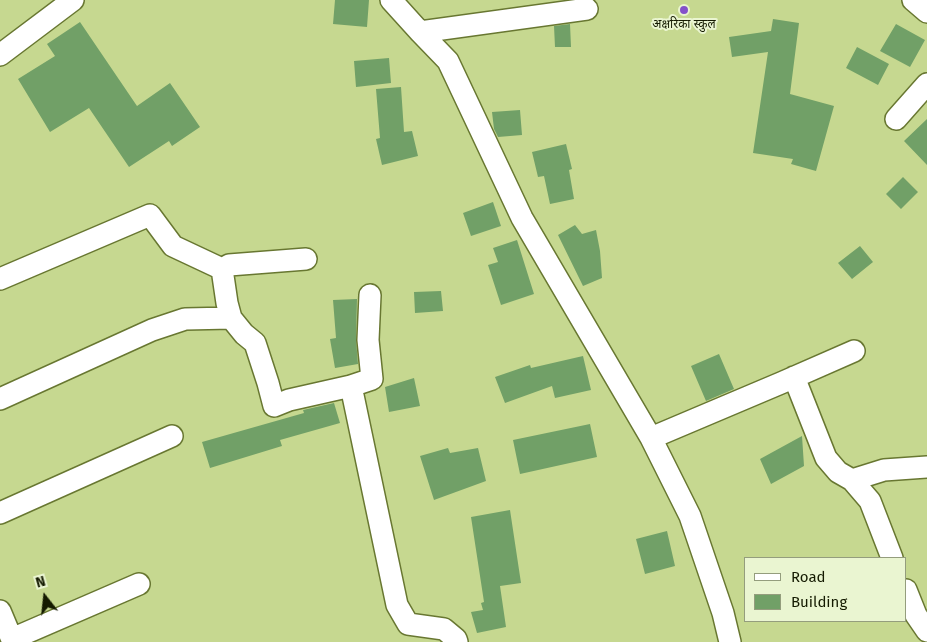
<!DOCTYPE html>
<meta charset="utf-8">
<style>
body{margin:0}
#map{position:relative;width:927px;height:642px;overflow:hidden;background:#c6d890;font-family:"Fira Sans",sans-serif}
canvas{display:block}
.legend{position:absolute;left:744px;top:557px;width:162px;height:65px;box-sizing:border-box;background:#eaf5d1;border:1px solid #949d7d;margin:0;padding:6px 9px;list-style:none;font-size:15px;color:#141a00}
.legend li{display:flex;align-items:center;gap:10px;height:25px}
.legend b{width:25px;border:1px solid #949d7d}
.north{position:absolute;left:20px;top:572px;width:50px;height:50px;-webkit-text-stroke:4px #eaf5d1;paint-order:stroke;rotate:344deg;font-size:14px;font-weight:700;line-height:20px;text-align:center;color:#141a00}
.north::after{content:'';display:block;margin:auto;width:18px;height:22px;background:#141a00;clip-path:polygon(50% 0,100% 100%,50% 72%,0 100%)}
</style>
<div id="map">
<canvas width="927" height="642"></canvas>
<ul class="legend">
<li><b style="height:6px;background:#fff"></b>Road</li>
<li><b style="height:14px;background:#71a067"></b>Building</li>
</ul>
<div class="north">N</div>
</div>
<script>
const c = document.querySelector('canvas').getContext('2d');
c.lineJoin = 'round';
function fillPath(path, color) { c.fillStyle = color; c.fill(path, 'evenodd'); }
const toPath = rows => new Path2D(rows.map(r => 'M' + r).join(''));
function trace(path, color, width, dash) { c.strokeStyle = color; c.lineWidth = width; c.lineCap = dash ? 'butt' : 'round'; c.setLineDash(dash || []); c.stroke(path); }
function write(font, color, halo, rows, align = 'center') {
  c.font = font + ' "Fira Sans","Noto Sans Devanagari",sans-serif'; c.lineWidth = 4; c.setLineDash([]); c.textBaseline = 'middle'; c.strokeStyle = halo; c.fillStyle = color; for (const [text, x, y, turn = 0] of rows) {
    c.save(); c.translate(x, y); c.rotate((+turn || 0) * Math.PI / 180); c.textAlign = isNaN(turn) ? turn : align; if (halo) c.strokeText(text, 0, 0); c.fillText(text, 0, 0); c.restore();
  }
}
const building = toPath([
 [335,0,369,0,367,27,333,24],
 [773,19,799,23,790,94,834,106,816,171,791,164,793,159,753,153,768,52,732,57,729,37,771,31],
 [80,22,137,106,170,83,200,127,172,146,169,141,129,167,89,108,50,132,18,79,55,56,47,44],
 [570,24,571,47,555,47,554,26],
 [896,24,925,40,910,67,880,51],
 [857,47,889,64,878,85,846,68],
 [389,58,391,83,356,87,354,61],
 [401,87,404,132,412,131,418,156,382,165,376,139,380,138,376,89],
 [520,110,522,135,498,137,494,129,492,112],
 [927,119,927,165,904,141],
 [566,144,572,169,569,170,574,199,550,204,544,176,538,177,532,152],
 [903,177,918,192,901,209,886,194],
 [493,202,501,226,471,236,463,213],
 [575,225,582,234,596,230,600,251,602,278,583,286,558,235],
 [517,240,534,294,501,305,488,265,498,262,493,248],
 [860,246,873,262,852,279,838,263],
 [441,291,443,311,415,313,414,292],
 [357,299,356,340,358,364,335,368,330,339,336,338,333,300],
 [719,354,734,389,706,401,691,366],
 [583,356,591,390,555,398,552,386,505,403,495,377,530,365,531,368],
 [414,378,420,406,389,412,385,387],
 [334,403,340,423,280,440,282,446,210,468,202,442,304,413,303,410],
 [590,424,597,457,520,474,513,440],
 [802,436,804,466,771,484,760,459],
 [448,448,450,453,478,448,486,481,434,500,420,456],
 [510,510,521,583,500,586,506,627,477,633,471,612,483,610,481,603,484,602,471,517],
 [667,531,675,566,645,574,636,539]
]);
const minor = toPath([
 [391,0,420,32,448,61,522,218,651,438,690,516,723,613,730,642],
 [913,0,927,12],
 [420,32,587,9],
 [0,55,73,0],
 [896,119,927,84],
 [306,259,229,265,222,269,227,303,231,318,244,334,255,343,268,383,274,406,289,400,351,386,397,605,408,624,444,629,456,639,457,642],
 [0,279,150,215,173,246,222,269],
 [794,377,826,458,838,472,852,480,870,501,892,558],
 [351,386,372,379,368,340,370,295],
 [0,399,152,330,185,319,231,318],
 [651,438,781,383,854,351],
 [852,480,884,470,927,467],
 [0,513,172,436],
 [906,590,916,615,927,631],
 [0,611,13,642],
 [12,639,139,584]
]);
const markers = [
 [684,10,5,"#8451c9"]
];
const poiNames = [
 ["अक्षरिका स्कुल",684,25]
];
fillPath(building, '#71a067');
trace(minor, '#687731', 24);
trace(minor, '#fff', 21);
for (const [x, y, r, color] of markers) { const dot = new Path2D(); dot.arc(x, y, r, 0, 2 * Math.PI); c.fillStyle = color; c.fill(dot); trace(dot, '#eaf5d1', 2); }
write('12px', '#141a00', '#eaf5d1', poiNames);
</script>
